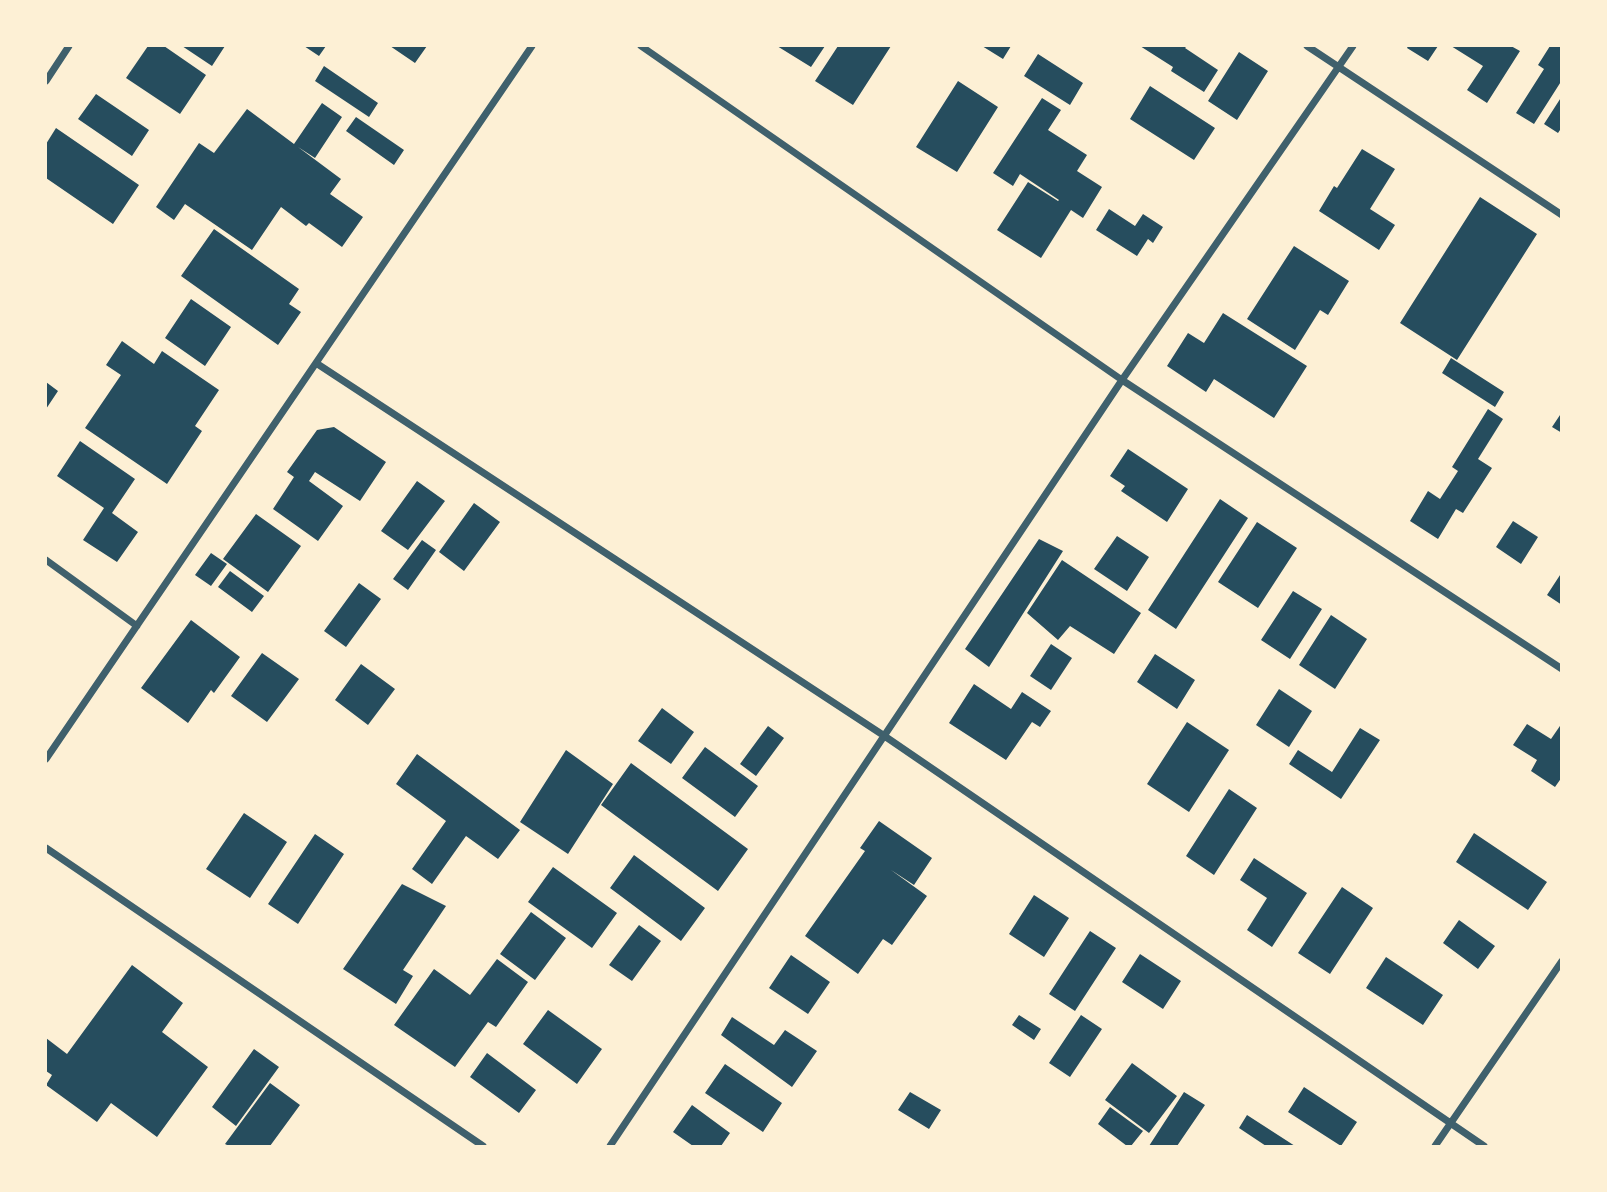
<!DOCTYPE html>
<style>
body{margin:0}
#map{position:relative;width:1607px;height:1192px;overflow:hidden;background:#fdf0d5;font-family:Mulish,sans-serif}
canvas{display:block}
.frame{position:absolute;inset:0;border:47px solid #fdf0d5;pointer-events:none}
</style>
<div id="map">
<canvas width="1607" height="1192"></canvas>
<div class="frame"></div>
</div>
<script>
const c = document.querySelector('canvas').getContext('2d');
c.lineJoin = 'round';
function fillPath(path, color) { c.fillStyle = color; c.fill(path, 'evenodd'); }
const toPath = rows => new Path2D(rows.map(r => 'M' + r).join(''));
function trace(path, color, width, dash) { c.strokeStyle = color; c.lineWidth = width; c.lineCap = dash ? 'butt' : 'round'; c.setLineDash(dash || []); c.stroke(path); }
const building = toPath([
 [148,46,164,46,206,75,180,114,126,78],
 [182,46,225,46,212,66],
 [304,46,326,46,319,56],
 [390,46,427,46,415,63],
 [777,46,825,46,811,67],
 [838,46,891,46,853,105,815,81],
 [982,46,1011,46,1003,59],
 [1140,46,1187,46,1185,48,1218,70,1204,92,1171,71,1173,67],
 [1408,46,1438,46,1428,61,1407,48],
 [1451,46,1511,46,1520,51,1487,103,1467,90,1483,66],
 [1550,46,1562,46,1562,80,1534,124,1516,113,1544,69,1538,65],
 [1239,52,1268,71,1237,120,1208,101],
 [1038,54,1083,83,1070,105,1024,76],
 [324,66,378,103,369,117,315,81],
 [958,81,998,107,957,172,916,147],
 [1150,86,1215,128,1194,160,1130,119],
 [96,94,149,130,132,156,78,119],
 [1562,96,1562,127,1558,133,1544,124],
 [1042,98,1061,110,1048,130,1087,155,1077,171,1102,187,1083,218,1071,210,1041,258,997,230,1028,182,1058,201,1059,200,1020,174,1013,186,993,173],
 [322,103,342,117,315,158,298,147,341,179,330,194,363,217,342,247,309,223,306,226,281,207,252,250,185,204,174,220,156,207,199,143,214,153,247,109,294,144],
 [356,117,404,150,394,165,346,131],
 [56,128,139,185,113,224,46,178,46,144],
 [1362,149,1395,169,1370,209,1395,225,1379,250,1319,211,1334,186,1337,188],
 [1480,197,1537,234,1457,360,1400,323],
 [1109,209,1135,226,1143,214,1163,227,1153,243,1148,239,1137,256,1096,230],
 [214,229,299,289,289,304,301,312,278,345,181,276],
 [1294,246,1349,281,1328,315,1320,310,1295,350,1247,319],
 [191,299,231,327,205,366,165,338],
 [1223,313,1307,366,1274,418,1214,379,1206,392,1167,366,1188,333,1204,343],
 [122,341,154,364,162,351,219,390,195,426,202,431,167,484,85,428,121,375,106,365],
 [1451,358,1504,392,1495,407,1442,373],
 [46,382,58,391,46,409],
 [1488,409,1503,419,1478,459,1492,468,1463,513,1456,509,1438,539,1410,521,1428,491,1440,499,1458,471,1452,467],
 [1562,412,1562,433,1552,427],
 [334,427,386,462,360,501,315,472,309,481,343,506,318,541,273,509,294,477,287,472,317,430],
 [80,441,135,479,112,513,138,532,117,562,83,540,104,508,57,476],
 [1128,449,1188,489,1167,522,1121,491,1125,486,1110,476],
 [417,481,445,501,408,550,381,531],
 [1220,499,1248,518,1176,629,1148,610],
 [474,503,500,522,464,571,439,552],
 [256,514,301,546,268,592,223,559],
 [1513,521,1538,537,1521,564,1496,547],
 [1257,522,1297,548,1258,608,1218,582],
 [1117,536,1149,557,1127,591,1094,569],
 [1039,539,1063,551,989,667,965,649],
 [422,540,436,550,408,590,393,579],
 [211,553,227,564,211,586,195,575],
 [1062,560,1141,613,1114,654,1070,626,1058,640,1027,613],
 [230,571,264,596,252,612,218,587],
 [1562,572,1562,605,1547,595],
 [359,583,381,599,346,647,324,631],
 [1293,591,1322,609,1290,659,1261,640],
 [1331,615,1367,639,1335,689,1299,665],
 [191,620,240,657,214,693,211,690,188,723,141,688],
 [1051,644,1072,658,1051,690,1030,676],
 [262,653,299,679,267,722,231,696],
 [1155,654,1195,680,1177,709,1137,682],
 [361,664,395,689,368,725,335,700],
 [974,684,1011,709,1022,692,1051,711,1040,727,1032,722,1006,760,949,723],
 [1279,689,1312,711,1289,747,1256,725],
 [662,708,694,732,671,764,638,741],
 [1187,722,1229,750,1189,812,1147,784],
 [1562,723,1562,777,1555,787,1531,771,1537,760,1513,745,1527,724,1551,739],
 [768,726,784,738,756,776,740,764],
 [1360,728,1380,740,1341,799,1289,764,1298,750,1332,772],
 [705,747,758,786,735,817,682,778],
 [566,750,613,784,568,854,520,822],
 [417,754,520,830,498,859,466,836,432,884,412,869,446,821,396,784],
 [631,763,748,849,718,891,601,805],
 [1229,789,1257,808,1214,875,1186,856],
 [244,813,287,842,250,898,206,869],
 [879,821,932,858,914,885,891,870,927,896,892,945,883,939,858,974,805,936,865,851,860,848],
 [1474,833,1547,882,1528,910,1456,862],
 [315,834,344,854,298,924,268,904],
 [634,855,705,908,681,941,610,888],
 [1254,858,1307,893,1272,947,1247,930,1267,898,1240,880],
 [553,867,617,913,592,948,528,902],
 [402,884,446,906,403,970,413,976,396,1004,343,969],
 [1342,887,1373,908,1330,974,1298,953],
 [1034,895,1069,918,1044,957,1009,934],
 [531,912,566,938,535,980,500,954],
 [1459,920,1495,946,1478,969,1443,943],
 [639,925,661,941,632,981,609,965],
 [1090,931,1116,948,1075,1011,1049,994],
 [1140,954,1181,981,1163,1009,1122,982],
 [791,955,830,982,808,1014,769,988],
 [1386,957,1443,995,1423,1025,1366,988],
 [497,959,528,982,496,1027,488,1022,455,1067,394,1025,434,969,470,995],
 [132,965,183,1003,162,1032,208,1067,157,1137,111,1103,97,1122,46,1085,52,1075,46,1071,46,1038,67,1054],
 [548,1010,602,1049,577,1084,523,1044],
 [1019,1015,1041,1029,1034,1040,1012,1025],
 [1081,1015,1102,1029,1070,1077,1049,1063],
 [732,1017,774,1045,785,1030,817,1051,792,1087,721,1035],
 [254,1049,279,1067,236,1126,212,1107],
 [487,1053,536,1090,519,1113,470,1077],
 [1132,1063,1177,1096,1149,1133,1105,1100],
 [725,1064,782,1103,763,1132,705,1093],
 [270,1083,300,1105,270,1146,229,1146,225,1144],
 [1304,1087,1357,1122,1341,1146,1288,1112],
 [910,1092,941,1110,929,1129,898,1110],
 [1184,1092,1205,1105,1177,1146,1149,1146],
 [692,1105,730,1133,721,1146,693,1146,673,1132],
 [1110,1107,1143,1131,1131,1146,1127,1146,1098,1124],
 [1247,1115,1295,1146,1266,1146,1239,1128]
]);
const minor = toPath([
 [641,46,1122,380,1562,669],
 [1307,46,1562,215],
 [46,81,69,46],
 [316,363,883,735,1484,1146],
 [46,560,137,626],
 [46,759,532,46],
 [46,848,483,1146],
 [610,1146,1122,380,1353,46],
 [1435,1146,1562,961]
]);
fillPath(building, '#264d5e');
trace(minor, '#3f606c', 7);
</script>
